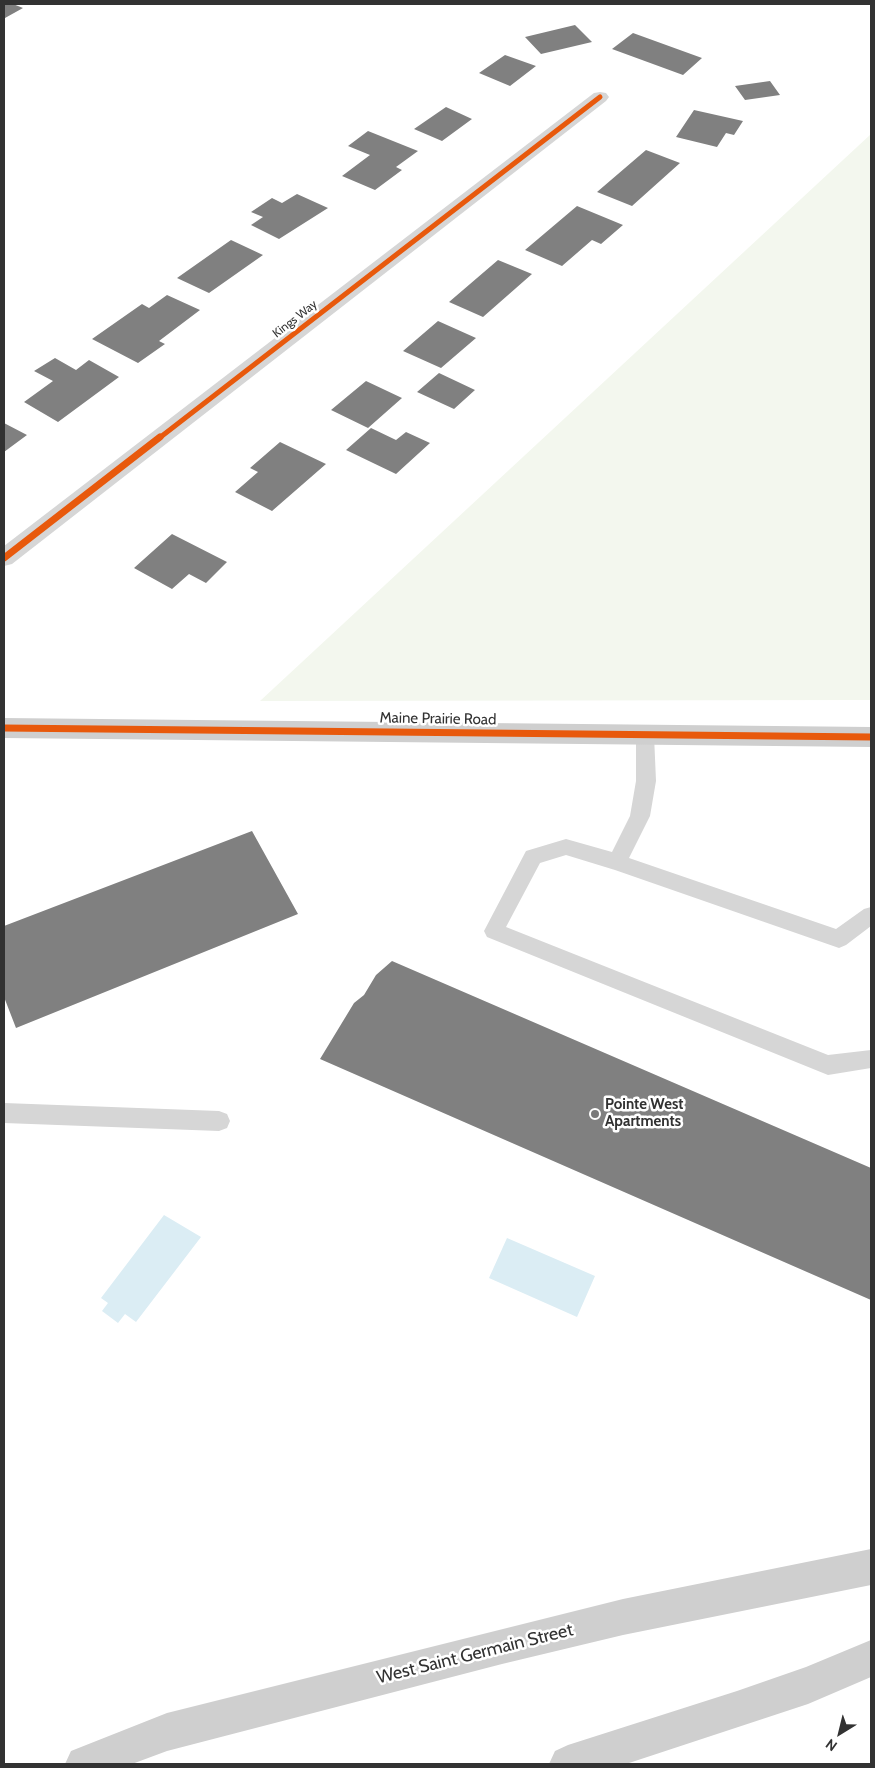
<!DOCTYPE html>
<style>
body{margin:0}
#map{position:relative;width:875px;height:1768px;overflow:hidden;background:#fff;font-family:Cabin,sans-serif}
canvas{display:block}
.frame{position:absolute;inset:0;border:5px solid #323232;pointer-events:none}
.north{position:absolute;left:815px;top:1708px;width:50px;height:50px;-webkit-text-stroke:4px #fff;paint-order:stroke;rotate:216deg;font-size:14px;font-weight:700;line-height:20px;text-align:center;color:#323232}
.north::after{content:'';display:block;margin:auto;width:18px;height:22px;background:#323232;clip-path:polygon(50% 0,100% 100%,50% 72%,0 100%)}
</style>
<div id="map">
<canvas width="875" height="1768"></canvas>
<div class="frame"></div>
<div class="north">N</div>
</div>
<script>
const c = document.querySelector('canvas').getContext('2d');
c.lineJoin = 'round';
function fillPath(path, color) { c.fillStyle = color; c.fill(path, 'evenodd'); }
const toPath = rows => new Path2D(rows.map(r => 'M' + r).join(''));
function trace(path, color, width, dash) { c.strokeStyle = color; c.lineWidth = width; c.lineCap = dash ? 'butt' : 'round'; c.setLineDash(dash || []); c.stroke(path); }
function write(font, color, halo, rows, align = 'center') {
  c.font = font + ' Cabin,sans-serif'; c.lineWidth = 5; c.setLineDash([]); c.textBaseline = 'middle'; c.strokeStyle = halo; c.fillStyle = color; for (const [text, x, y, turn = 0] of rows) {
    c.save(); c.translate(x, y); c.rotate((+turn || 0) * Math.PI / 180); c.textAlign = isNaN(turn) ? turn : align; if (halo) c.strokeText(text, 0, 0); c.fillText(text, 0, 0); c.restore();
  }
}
const green = toPath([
 [871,134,871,700,260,701]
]);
const water = toPath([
 [164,1215,201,1237,136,1322,125,1314,118,1323,102,1311,108,1303,101,1298],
 [507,1238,595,1276,577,1317,489,1278]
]);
const building = toPath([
 [4,4,13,4,23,8,5,18],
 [575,25,592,42,541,54,525,37],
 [633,33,702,58,683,75,612,49],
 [505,55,536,66,510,86,479,73],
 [770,81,780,95,745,100,735,86],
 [446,107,472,119,442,141,414,129],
 [694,110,743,121,734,135,726,133,717,147,676,137],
 [368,131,418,151,396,167,402,170,375,190,342,176,370,155,348,146],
 [646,150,680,163,632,206,597,192],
 [297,194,328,208,279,239,251,225,263,217,251,212,272,198,282,203],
 [577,206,623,225,601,244,592,240,562,266,525,250],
 [231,240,263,255,209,293,177,278],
 [498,260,532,274,483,317,449,302],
 [167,295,200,310,159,341,165,344,138,363,92,339,142,304,149,308],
 [438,321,476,338,441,368,403,351],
 [55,358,76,370,89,360,119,377,58,422,24,402,53,381,34,371],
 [439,373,475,390,454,409,417,392],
 [366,381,402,398,368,428,331,410],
 [4,423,27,435,4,452],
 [371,428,396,440,406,432,430,443,396,474,346,450],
 [280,442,326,464,272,511,235,492,258,472,250,468],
 [172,534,227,562,206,583,189,574,172,589,134,568],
 [252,831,298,914,16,1028,4,997,4,926],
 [392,961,871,1168,871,1300,320,1059,354,1003,364,995,376,975]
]);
const lane = toPath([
 [645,728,652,730,654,735,656,781,650,816,629,858,836,929,864,909,871,907,871,926,846,945,839,948,615,870,566,855,540,863,506,927,828,1055,871,1050,871,1068,828,1075,487,937,484,931,526,851,566,839,612,852,630,816,636,781,636,735,638,730,645,728],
 [4,1103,219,1111,227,1114,230,1121,227,1128,219,1131,4,1123,4,1103]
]);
const street = toPath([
 [600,92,606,93,609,97,606,101,12,564,4,566,4,546,594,93,600,92]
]);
const secondary = toPath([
 [4,718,871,727,871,747,4,738,4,718],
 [871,1549,871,1585,623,1635,502,1664,167,1751,132,1764,65,1764,71,1751,167,1713,623,1599,871,1549],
 [871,1640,871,1677,808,1704,626,1764,549,1764,555,1751,568,1745,737,1691,806,1667,871,1640]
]);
const cyclewayFar1 = toPath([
 [158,439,600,97]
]);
const cycleway = toPath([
 [4,558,160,437],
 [4,728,871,737]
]);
const markers = [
 [595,1114,5,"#7a7a7a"]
];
const farStreetnames = [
 ["Kings Way",295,319,-38]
];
const streetNames = [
 ["Maine Prairie Road",438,719,1]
];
const poiNames = [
 ["Pointe West",605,1105],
 ["Apartments",605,1122]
];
const nearStreetnames = [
 ["West Saint Germain Street",475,1654,-14]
];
fillPath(green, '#f3f7ee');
fillPath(water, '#dbedf4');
fillPath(building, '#808080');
fillPath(lane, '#d6d6d6');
fillPath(street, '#d6d6d6');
fillPath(secondary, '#cfcfcf');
trace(cyclewayFar1, '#e8590c', 5);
trace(cycleway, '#e8590c', 7);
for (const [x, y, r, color] of markers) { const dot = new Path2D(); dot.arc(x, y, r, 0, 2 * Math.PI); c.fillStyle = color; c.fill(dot); trace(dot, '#fff', 2); }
write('12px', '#323232', '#fff', farStreetnames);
write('15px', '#323232', '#fff', streetNames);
write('bold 15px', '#323232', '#fff', poiNames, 'left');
write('18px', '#323232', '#fff', nearStreetnames);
</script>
